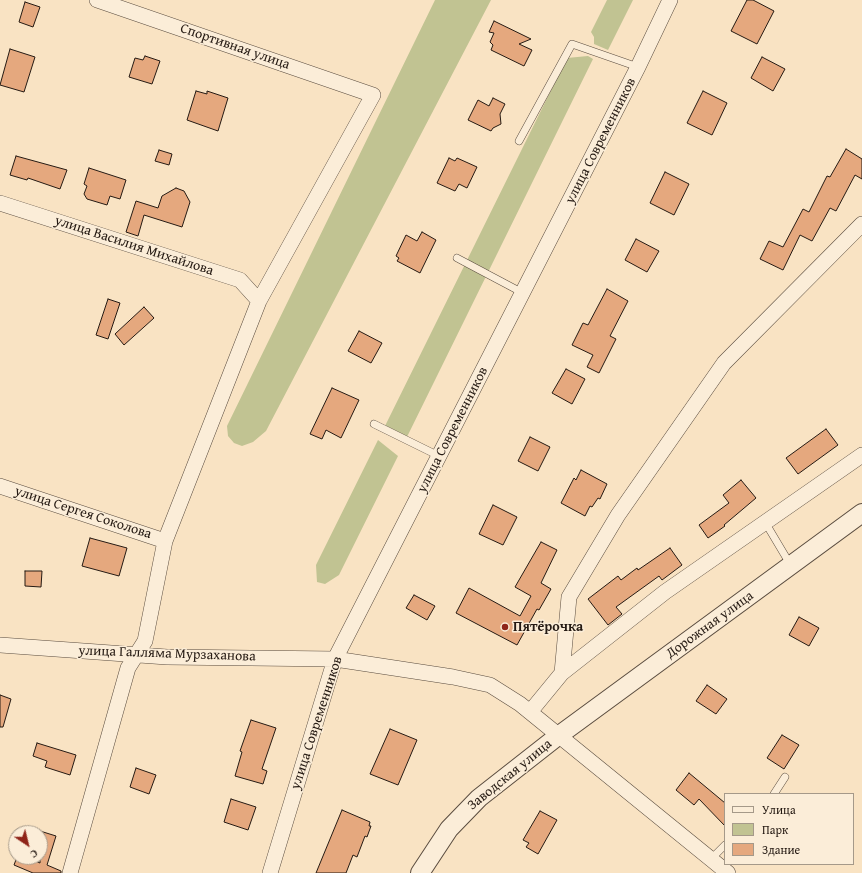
<!DOCTYPE html>
<meta charset="utf-8">
<style>
body{margin:0}
#map{position:relative;width:862px;height:873px;overflow:hidden;background:#f9e3c3;font-family:"Gentium Book Plus",serif}
canvas{display:block}
.legend{position:absolute;left:724px;top:793px;width:130px;height:72px;box-sizing:border-box;background:#fbedd8;border:1px solid #a59989;margin:0;padding:5px 7px;list-style:none;font-size:12px;color:#251a13}
.legend li{display:flex;align-items:center;gap:8px;height:20px}
.legend b{width:20px;border:1px solid #a59989}
.north{position:absolute;left:8px;top:825px;width:40px;height:40px;box-sizing:border-box;background:#fbedd8;border:1px solid #a59989;border-radius:50%;rotate:145deg;font-size:11px;font-weight:700;line-height:16px;text-align:center;color:#251a13}
.north::after{content:'';display:block;margin:auto;width:14px;height:18px;background:#8f2418;clip-path:polygon(50% 0,100% 100%,50% 72%,0 100%)}
</style>
<div id="map">
<canvas width="862" height="873"></canvas>
<ul class="legend">
<li><b style="height:5px;background:#fbedd8"></b>Улица</li>
<li><b style="height:11px;background:#c1c392"></b>Парк</li>
<li><b style="height:11px;background:#e5a87e"></b>Здание</li>
</ul>
<div class="north">С</div>
</div>
<script>
const c = document.querySelector('canvas').getContext('2d');
c.lineJoin = 'round';
function fillPath(path, color) { c.fillStyle = color; c.fill(path, 'evenodd'); }
const toPath = rows => new Path2D(rows.map(r => 'M' + r).join(''));
function trace(path, color, width, dash) { c.strokeStyle = color; c.lineWidth = width; c.lineCap = dash ? 'butt' : 'round'; c.setLineDash(dash || []); c.stroke(path); }
function write(font, color, halo, rows, align = 'center') {
  c.font = font + ' "Gentium Book Plus",serif'; c.lineWidth = 3; c.setLineDash([]); c.textBaseline = 'middle'; c.strokeStyle = halo; c.fillStyle = color; for (const [text, x, y, turn = 0] of rows) {
    c.save(); c.translate(x, y); c.rotate((+turn || 0) * Math.PI / 180); c.textAlign = isNaN(turn) ? turn : align; if (halo) c.strokeText(text, 0, 0); c.fillText(text, 0, 0); c.restore();
  }
}
const green = toPath([
 [435,0,491,0,266,431,253,442,242,446,234,443,228,436,227,426],
 [607,0,633,0,608,50,594,44,594,37,591,32],
 [588,56,593,59,404,443,384,428,567,58],
 [378,440,398,456,339,575,325,584,317,582,316,565]
]);
const building = toPath([
 [747,0,753,0,774,11,757,44,731,31,747,0],
 [25,2,40,7,33,27,19,22,25,2],
 [494,21,531,39,519,44,532,50,524,66,491,50,493,45,490,42,494,33,489,32,494,21],
 [10,49,35,57,24,92,0,85,10,49],
 [145,56,160,61,152,84,129,77,135,58,143,60,145,56],
 [762,57,785,69,773,91,751,78,762,57],
 [196,91,207,94,207,91,228,98,218,131,187,120,196,91],
 [703,91,727,103,712,135,687,123,703,91],
 [493,98,505,104,500,114,501,124,493,128,491,131,468,120,478,100,489,106,493,98],
 [846,149,862,159,862,179,855,175,836,211,830,208,812,241,800,235,783,270,760,259,769,241,783,247,803,209,809,212,827,176,830,177,846,149],
 [159,150,172,154,169,165,155,161,159,150],
 [16,156,67,170,60,189,28,178,27,180,10,175,16,156],
 [449,158,455,161,457,158,477,167,467,188,459,184,455,191,437,183,449,158],
 [89,168,126,180,120,199,110,196,107,205,87,199,84,194,87,186,84,184,89,168],
 [665,172,689,184,674,215,650,203,665,172],
 [176,188,184,191,190,202,182,227,144,215,138,236,126,232,136,201,158,208,162,196,176,188],
 [422,232,436,240,420,273,397,261,399,258,396,256,406,235,417,241,422,232],
 [636,239,659,251,647,272,625,260,636,239],
 [607,289,628,301,610,336,616,339,599,373,587,367,593,355,572,345,583,323,588,325,607,289],
 [108,299,120,303,108,339,96,335,108,299],
 [144,307,154,318,124,345,115,334,144,307],
 [359,331,382,343,371,363,348,351,359,331],
 [566,369,585,379,572,404,552,393,566,369],
 [332,388,359,400,341,438,326,430,322,439,310,434,332,388],
 [826,429,838,445,798,474,786,458,826,429],
 [530,437,550,447,538,471,518,461,530,437],
 [581,470,607,484,600,499,598,498,592,507,590,506,585,516,561,503,574,478,576,480,581,470],
 [741,480,756,498,724,525,725,526,708,538,699,525,729,503,723,495,741,480],
 [493,505,517,517,503,545,479,534,493,505],
 [90,538,127,548,119,576,82,566,90,538],
 [541,542,557,550,541,583,551,589,539,610,537,609,517,645,456,613,469,588,520,616,531,596,515,587,541,542],
 [670,548,682,565,662,580,659,576,616,607,622,614,608,625,588,599,618,576,621,580,637,568,638,570,670,548],
 [25,571,42,571,41,587,25,586,25,571],
 [414,595,435,606,427,620,406,608,414,595],
 [799,617,819,628,809,646,789,635,799,617],
 [707,685,727,699,716,714,696,701,707,685],
 [0,695,11,699,3,727,0,727,0,695],
 [251,720,276,728,262,769,267,771,263,784,235,776,242,752,240,751,251,720],
 [390,729,417,740,398,785,370,774,390,729],
 [782,735,799,745,784,769,767,758,782,735],
 [37,743,76,755,70,775,45,767,47,761,33,756,37,743],
 [136,768,156,775,149,794,130,787,136,768],
 [689,773,725,803,725,826,699,799,694,805,676,790,689,773],
 [231,799,256,807,248,830,224,822,231,799],
 [342,810,370,822,369,826,371,826,367,837,365,836,357,857,353,855,346,873,316,873,342,810],
 [540,811,557,820,538,854,526,847,529,843,523,840,540,811],
 [40,831,56,836,47,865,61,871,61,873,33,873,14,865,17,857,26,857,40,863,40,831]
]);
const service = toPath([
 [519,141,572,44,638,67],
 [457,258,523,293],
 [374,424,439,456],
 [765,522,790,564],
 [774,794,785,777],
 [710,860,725,845]
]);
const minor = toPath([
 [0,203,240,280,259,301],
 [0,486,165,541],
 [0,645,167,657,335,659,453,677,490,685,520,704,728,873],
 [562,673,569,597,618,515,724,363,862,224],
 [530,712,562,673,665,592,862,455],
 [70,873,128,668,145,641,165,541,259,301,373,95,97,0],
 [270,873,335,659,638,67,670,0]
]);
const tertiary = toPath([
 [420,873,449,829,479,798,558,736,862,513]
]);
const markers = [
 [505,627,4,"#8f2418"]
];
const streetNames = [
 ["Спортивная улица",235,47,19],
 ["улица Современников",601,141,-63],
 ["улица Василия Михайлова",134,246,18],
 ["улица Современников",453,430,-63],
 ["улица Сергея Соколова",83,513,18],
 ["Дорожная улица",710,625,-36],
 ["улица Галляма Мурзаханова",167,654,2],
 ["улица Современников",317,723,-72],
 ["Заводская улица",510,775,-39]
];
const poiNames = [
 ["Пятёрочка",513,627]
];
fillPath(green, '#c1c392');
fillPath(building, '#e5a87e');
trace(building, '#251a13', 1);
trace(service, '#5a4c3f', 8);
trace(minor, '#5a4c3f', 16);
trace(tertiary, '#5a4c3f', 20);
trace(service, '#fbedd8', 7);
trace(minor, '#fbedd8', 15);
trace(tertiary, '#fbedd8', 18);
for (const [x, y, r, color] of markers) { const dot = new Path2D(); dot.arc(x, y, r, 0, 2 * Math.PI); c.fillStyle = color; c.fill(dot); trace(dot, '#fbedd8', 1.5); }
write('14px', '#251a13', '#fbedd8', streetNames);
write('bold 14px', '#251a13', '#fbedd8', poiNames, 'left');
</script>
